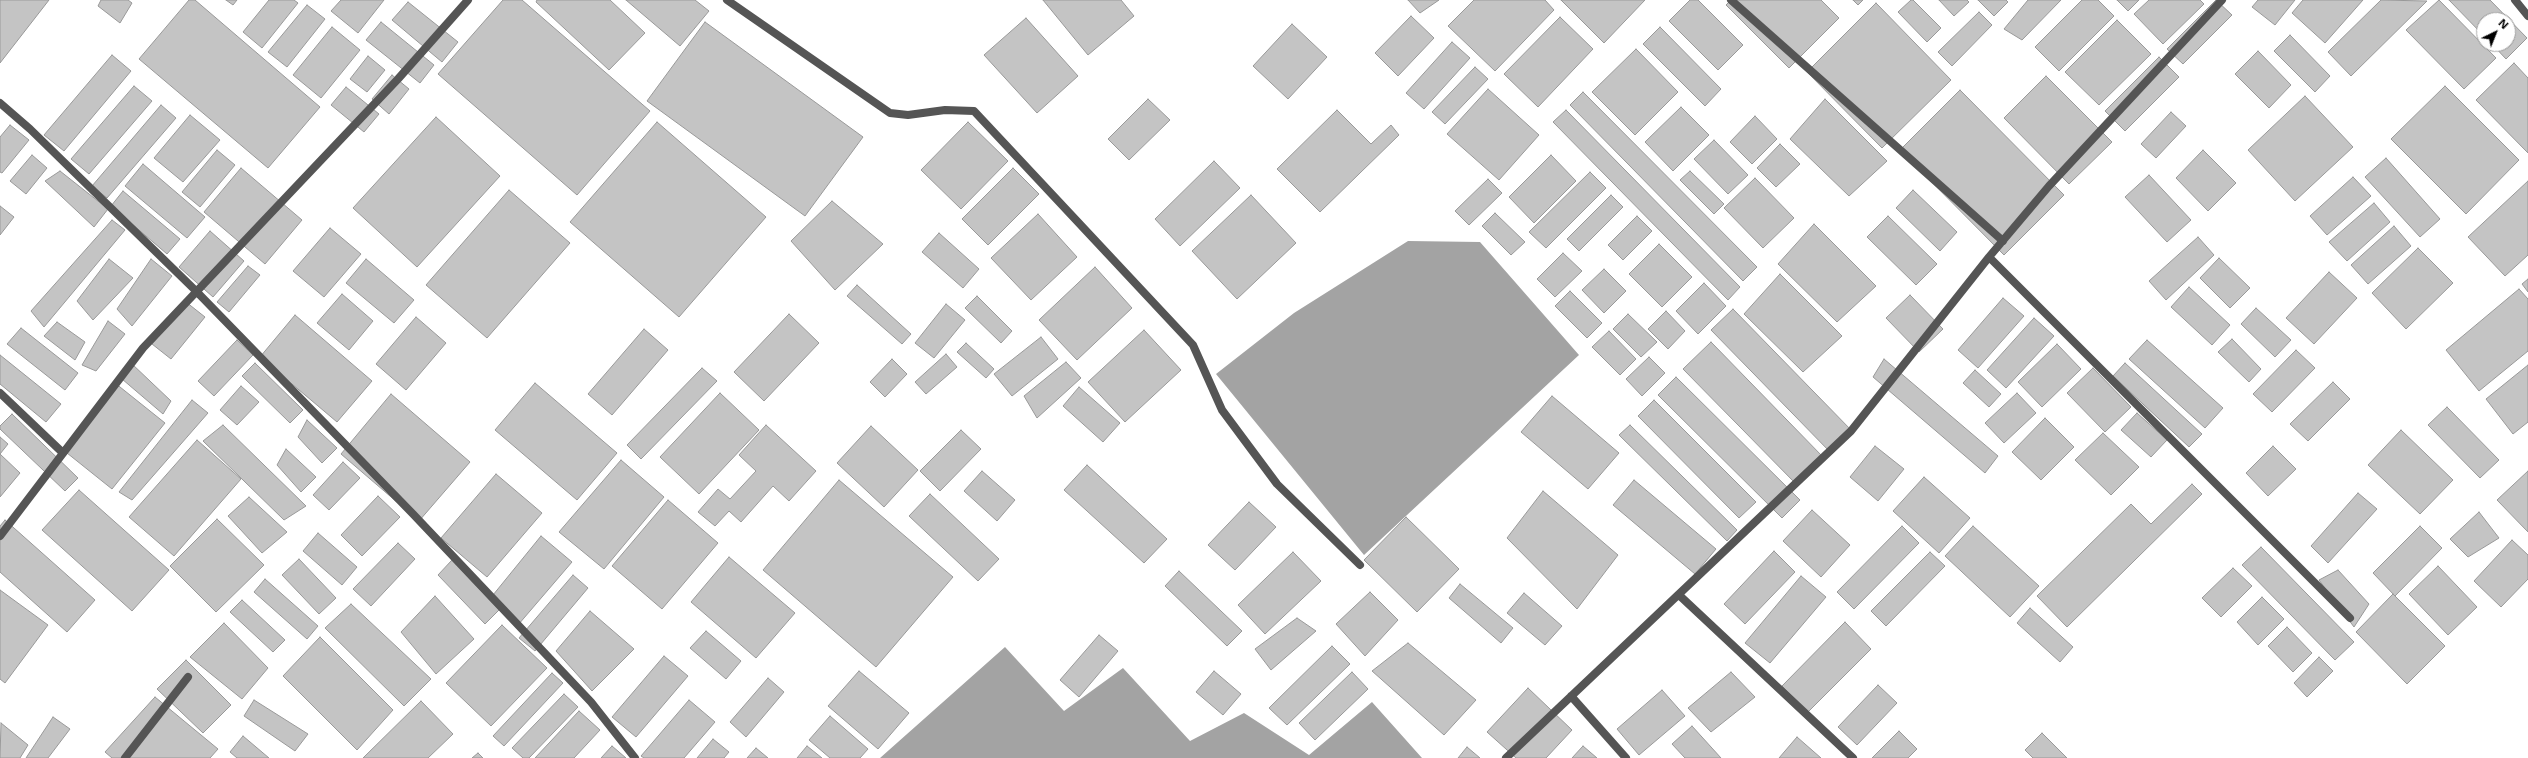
<!DOCTYPE html>
<style>
body{margin:0}
#map{position:relative;width:2528px;height:758px;overflow:hidden;background:#fff;font-family:"Open Sans",sans-serif}
canvas{display:block}
.north{position:absolute;left:2476px;top:12px;width:40px;height:40px;box-sizing:border-box;background:#fff;border:1px solid #999;border-radius:50%;rotate:43deg;font-size:11px;font-weight:700;line-height:16px;text-align:center;color:#000}
.north::after{content:'';display:block;margin:auto;width:14px;height:18px;background:#000;clip-path:polygon(50% 0,100% 100%,50% 72%,0 100%)}
</style>
<div id="map">
<canvas width="2528" height="758"></canvas>
<div class="north">N</div>
</div>
<script>
const c = document.querySelector('canvas').getContext('2d');
c.lineJoin = 'round';
function fillPath(path, color) { c.fillStyle = color; c.fill(path, 'evenodd'); }
const toPath = rows => new Path2D(rows.map(r => 'M' + r).join(''));
function trace(path, color, width, dash) { c.strokeStyle = color; c.lineWidth = width; c.lineCap = dash ? 'butt' : 'round'; c.setLineDash(dash || []); c.stroke(path); }
const water = toPath([
 [1408,241,1480,242,1579,355,1364,555,1216,374,1294,313],
 [1005,647,1064,711,1123,668,1190,741,1244,713,1309,755,1372,702,1422,758,880,758]
]);
const building = toPath([
 [0,0,49,0,0,63,0,0],
 [101,0,128,0,132,3,120,23,98,6,101,0],
 [189,0,195,0,320,107,268,168,139,59,189,0],
 [226,0,237,0,233,5,226,0],
 [269,0,294,0,298,3,262,48,243,32,269,0],
 [341,0,384,0,358,33,331,11,341,0],
 [503,0,522,0,650,111,577,195,438,74,503,0],
 [537,0,610,0,645,33,609,70,536,2,537,0],
 [626,0,695,0,709,11,680,46,626,0],
 [1043,0,1121,0,1134,16,1088,55,1043,0],
 [1408,0,1439,0,1420,13,1408,0],
 [1474,0,1545,0,1554,10,1495,71,1448,26,1474,0],
 [1561,0,1645,0,1604,43,1561,0],
 [1690,0,1698,0,1743,45,1718,70,1669,21,1690,0],
 [1731,0,1821,0,1839,18,1789,68,1726,5,1731,0],
 [1853,0,1863,0,1858,5,1853,0],
 [1911,0,1913,0,1941,28,1927,42,1898,12,1911,0],
 [1939,0,1967,0,1969,2,1954,16,1939,0],
 [1978,0,2006,0,2008,2,1994,16,1978,0],
 [2028,0,2061,0,2022,40,2004,29,2028,0],
 [2082,0,2098,0,2114,16,2059,71,2035,47,2082,0],
 [2117,0,2139,0,2128,11,2117,0],
 [2149,0,2200,0,2204,4,2163,44,2134,14,2149,0],
 [2216,0,2232,15,2183,64,2167,49,2216,0],
 [2258,0,2295,0,2275,25,2252,7,2258,0],
 [2303,0,2363,0,2325,43,2292,13,2303,0],
 [2381,0,2427,1,2351,76,2328,52,2381,0],
 [2439,0,2496,58,2464,89,2406,30,2439,0],
 [2449,0,2490,0,2527,38,2506,59,2492,44,2508,44,2508,20,2484,20,2484,36,2449,0],
 [408,2,458,42,442,62,392,20,408,2],
 [1876,3,1951,80,1882,148,1807,72,1876,3],
 [307,5,325,19,287,67,268,52,307,5],
 [1979,12,1992,25,1952,66,1938,52,1979,12],
 [1411,16,1434,38,1398,76,1375,53,1411,16],
 [1560,17,1593,49,1538,107,1504,74,1560,17],
 [1026,18,1078,76,1037,113,984,55,1026,18],
 [2117,20,2151,54,2099,105,2065,72,2117,20],
 [381,22,434,65,420,83,366,40,381,22],
 [705,22,863,137,805,216,647,101,705,22],
 [1292,24,1327,57,1288,99,1253,66,1292,24],
 [332,27,360,50,321,98,293,75,332,27],
 [1660,27,1721,89,1705,106,1643,44,1660,27],
 [2290,35,2330,76,2315,92,2274,51,2290,35],
 [1452,42,1470,58,1424,109,1406,93,1452,42],
 [1636,49,1678,92,1635,135,1592,92,1636,49],
 [2258,51,2291,85,2269,108,2235,74,2258,51],
 [112,55,131,71,64,151,44,135,112,55],
 [368,56,385,70,367,92,350,79,368,56],
 [2159,57,2179,77,2125,131,2105,111,2159,57],
 [2514,63,2528,78,2528,153,2476,100,2514,63],
 [1475,67,1488,79,1445,124,1432,112,1475,67],
 [392,75,409,89,389,114,372,99,392,75],
 [2046,76,2112,142,2069,184,2004,118,2046,76],
 [134,86,152,101,89,174,71,159,134,86],
 [2445,86,2519,160,2466,214,2391,139,2445,86],
 [346,87,379,114,364,132,331,105,346,87],
 [1488,89,1539,135,1499,180,1447,134,1488,89],
 [1960,90,2064,195,2004,255,1900,150,1960,90],
 [1583,92,1757,267,1743,281,1570,105,1583,92],
 [2305,96,2353,147,2295,201,2248,150,2305,96],
 [1148,99,1170,120,1129,160,1108,139,1148,99],
 [1825,99,1887,161,1849,196,1790,139,1825,99],
 [161,105,176,118,107,198,92,186,161,105],
 [1681,107,1709,135,1673,171,1645,142,1681,107],
 [1337,110,1371,144,1391,125,1399,135,1320,212,1277,169,1337,110],
 [1566,110,1740,287,1728,300,1553,122,1566,110],
 [2171,112,2186,126,2156,158,2141,144,2171,112],
 [190,115,220,140,183,182,154,158,190,115],
 [1755,116,1777,139,1752,164,1730,142,1755,116],
 [436,117,500,176,417,267,353,208,436,117],
 [657,122,766,217,679,317,570,222,657,122],
 [968,122,1008,161,961,209,921,170,968,122],
 [10,125,29,140,2,173,0,172,0,137,10,125],
 [1714,140,1748,175,1728,194,1694,159,1714,140],
 [1780,144,1800,164,1776,187,1757,168,1780,144],
 [217,150,235,165,200,207,182,192,217,150],
 [2203,150,2236,183,2208,211,2176,178,2203,150],
 [32,155,47,168,26,194,10,181,32,155],
 [1551,155,1576,181,1534,223,1509,197,1551,155],
 [2386,158,2440,219,2420,237,2365,177,2386,158],
 [1214,161,1240,188,1180,246,1155,219,1214,161],
 [143,164,205,217,187,238,125,186,143,164],
 [241,168,302,220,265,264,204,212,241,168],
 [1013,168,1039,194,988,245,962,219,1013,168],
 [60,171,108,209,94,227,45,181,60,171],
 [1690,171,1724,204,1714,214,1680,180,1690,171],
 [1590,172,1606,188,1546,248,1529,232,1590,172],
 [2149,175,2191,220,2167,242,2125,197,2149,175],
 [2353,177,2371,196,2327,235,2310,216,2353,177],
 [1755,178,1794,218,1763,248,1724,208,1755,178],
 [1488,179,1502,193,1469,225,1455,211,1488,179],
 [2528,181,2528,255,2505,276,2468,237,2528,181],
 [509,190,570,243,487,338,426,285,509,190],
 [1913,190,1957,232,1940,251,1896,208,1913,190],
 [123,191,180,239,167,254,111,206,123,191],
 [1251,195,1296,243,1237,299,1192,251,1251,195],
 [1611,195,1623,207,1579,251,1567,239,1611,195],
 [832,201,883,244,835,290,791,241,832,201],
 [2374,203,2390,222,2347,261,2329,242,2374,203],
 [0,206,14,217,0,235,0,206],
 [1495,213,1525,242,1511,255,1482,226,1495,213],
 [1038,214,1077,257,1031,300,991,258,1038,214],
 [1637,216,1652,231,1623,260,1608,245,1637,216],
 [1888,216,1937,264,1916,285,1867,237,1888,216],
 [112,220,125,230,44,327,31,311,112,220],
 [1814,224,1876,286,1837,322,1778,264,1814,224],
 [2394,226,2411,246,2368,284,2351,265,2394,226],
 [330,228,361,254,324,297,293,271,330,228],
 [210,231,244,261,213,297,179,267,210,231],
 [939,233,979,269,963,288,922,252,939,233],
 [2198,237,2214,255,2166,300,2149,281,2198,237],
 [1659,244,1692,277,1662,307,1629,274,1659,244],
 [2418,248,2453,283,2406,329,2372,293,2418,248],
 [1563,253,1582,271,1555,297,1537,279,1563,253],
 [2219,258,2250,288,2230,308,2200,278,2219,258],
 [109,259,133,278,93,320,77,301,109,259],
 [151,259,172,276,132,326,117,309,151,259],
 [366,259,414,300,394,323,346,283,366,259],
 [248,266,260,275,229,312,217,302,248,266],
 [1095,267,1132,308,1077,360,1039,320,1095,267],
 [1604,269,1626,291,1604,313,1582,290,1604,269],
 [2329,272,2357,298,2314,344,2286,318,2329,272],
 [1780,274,1842,336,1803,372,1744,314,1780,274],
 [2528,279,2528,292,2522,284,2528,279],
 [1704,283,1726,306,1698,334,1676,311,1704,283],
 [857,285,911,334,902,344,847,296,857,285],
 [2189,287,2230,325,2212,345,2171,307,2189,287],
 [2519,289,2528,299,2528,351,2479,391,2446,350,2519,289],
 [1570,291,1602,323,1587,338,1555,306,1570,291],
 [342,294,373,321,349,350,317,323,342,294],
 [1910,295,1943,329,1919,352,1886,318,1910,295],
 [977,296,1012,331,1001,343,965,308,977,296],
 [2003,298,2024,316,1978,368,1958,350,2003,298],
 [186,302,205,317,171,359,152,344,186,302],
 [946,304,965,320,934,358,915,343,946,304],
 [2256,308,2291,340,2275,357,2241,324,2256,308],
 [1733,309,1853,432,1832,454,1711,330,1733,309],
 [1666,311,1685,331,1668,349,1648,329,1666,311],
 [789,314,819,343,764,401,734,372,789,314],
 [1628,314,1657,342,1641,357,1613,329,1628,314],
 [295,315,372,381,337,422,260,357,295,315],
 [416,317,446,343,406,390,376,364,416,317],
 [2034,318,2054,336,2006,388,1987,370,2034,318],
 [108,321,125,334,96,371,82,365,108,321],
 [57,322,85,342,75,360,44,336,57,322],
 [21,328,78,373,65,390,7,344,21,328],
 [644,329,668,350,612,415,588,394,644,329],
 [1144,330,1181,370,1125,422,1088,382,1144,330],
 [1609,331,1636,359,1620,375,1592,347,1609,331],
 [1041,337,1058,359,1012,396,994,374,1041,337],
 [2232,339,2261,369,2249,382,2218,352,2232,339],
 [237,340,253,355,214,396,198,381,237,340],
 [2147,340,2223,408,2205,428,2129,359,2147,340],
 [1711,342,1823,457,1796,484,1683,369,1711,342],
 [966,343,994,369,986,378,957,352,966,343],
 [2057,344,2081,369,2042,407,2018,382,2057,344],
 [2296,350,2315,368,2272,412,2253,394,2296,350],
 [946,354,957,367,926,394,915,382,946,354],
 [0,355,61,404,46,422,0,384,0,355],
 [1649,357,1665,373,1642,396,1626,379,1649,357],
 [892,359,907,374,885,397,870,382,892,359],
 [1884,359,1998,456,1985,473,1873,377,1884,359],
 [1066,362,1081,378,1037,418,1024,396,1066,362],
 [131,363,171,401,163,414,122,379,131,363],
 [255,363,303,410,290,423,242,376,255,363],
 [2125,363,2202,434,2189,447,2113,376,2125,363],
 [2528,365,2528,422,2513,434,2486,399,2528,365],
 [702,368,717,381,641,459,627,445,702,368],
 [2093,368,2131,407,2105,432,2067,393,2093,368],
 [1975,370,2001,394,1989,407,1963,383,1975,370],
 [1676,377,1800,500,1782,518,1658,395,1676,377],
 [2333,382,2350,399,2308,441,2290,424,2333,382],
 [115,383,165,423,112,489,62,449,115,383],
 [535,383,617,453,577,500,495,430,535,383],
 [241,386,259,402,237,425,220,410,241,386],
 [1079,387,1120,423,1103,442,1063,406,1079,387],
 [720,393,759,430,699,494,660,457,720,393],
 [2017,393,2036,413,2004,443,1985,423,2017,393],
 [391,394,470,462,419,521,341,454,391,394],
 [1552,396,1619,453,1588,489,1521,432,1552,396],
 [192,400,208,413,132,500,119,492,192,400],
 [1654,400,1756,502,1739,518,1638,416,1654,400],
 [2447,407,2499,460,2480,478,2428,425,2447,407],
 [2137,413,2167,440,2151,457,2121,430,2137,413],
 [12,414,78,478,65,491,0,429,0,426,12,414],
 [2045,418,2074,447,2041,480,2012,452,2045,418],
 [307,420,337,448,322,463,298,437,307,420],
 [223,425,306,506,284,520,203,441,223,425],
 [766,425,816,471,789,501,773,486,741,522,729,511,715,526,698,512,718,489,730,499,756,471,739,455,766,425],
 [1630,425,1737,530,1727,541,1619,435,1630,425],
 [871,426,918,470,884,507,837,463,871,426],
 [961,430,981,449,940,491,920,471,961,430],
 [2401,430,2453,480,2420,514,2368,465,2401,430],
 [2103,433,2139,467,2111,495,2075,460,2103,433],
 [0,437,8,444,0,454,20,473,0,497,0,437],
 [197,440,241,479,174,556,129,517,197,440],
 [1875,446,1904,469,1878,501,1850,477,1875,446],
 [2273,446,2296,469,2268,496,2246,473,2273,446],
 [286,449,316,477,301,492,277,465,286,449],
 [621,460,664,497,604,569,559,532,621,460],
 [343,462,360,478,329,510,313,495,343,462],
 [1087,465,1167,539,1144,563,1064,490,1087,465],
 [982,471,1015,500,997,521,964,491,982,471],
 [2528,471,2528,532,2497,500,2528,471],
 [496,474,542,513,487,577,441,538,496,474],
 [1924,477,1970,518,1939,553,1893,511,1924,477],
 [839,480,953,577,876,667,763,570,839,480],
 [1634,480,1716,549,1695,574,1613,505,1634,480],
 [2192,484,2202,494,2067,627,2037,596,2131,504,2151,524,2192,484],
 [79,490,169,570,132,611,42,530,79,490],
 [1543,491,1618,555,1577,609,1507,538,1543,491],
 [2358,493,2377,509,2328,563,2311,546,2358,493],
 [930,494,999,559,978,581,909,516,930,494],
 [378,496,400,517,362,556,341,535,378,496],
 [249,497,287,532,262,553,228,516,249,497],
 [668,500,718,543,662,609,612,566,668,500],
 [1249,502,1276,527,1235,570,1208,545,1249,502],
 [1812,510,1850,545,1821,577,1783,541,1812,510],
 [2479,512,2499,538,2468,557,2450,539,2479,512],
 [1406,517,1459,569,1417,612,1364,560,1406,517],
 [217,519,264,565,216,612,170,566,217,519],
 [5,520,95,600,67,632,0,572,0,526,5,520],
 [1902,526,1919,543,1854,609,1837,592,1902,526],
 [1973,526,2039,586,2010,617,1945,556,1973,526],
 [2420,526,2442,548,2395,596,2373,573,2420,526],
 [318,533,357,567,342,585,303,551,318,533],
 [541,536,572,562,518,625,493,595,541,536],
 [2512,540,2528,555,2528,579,2501,607,2474,581,2512,540],
 [398,543,415,559,371,606,353,589,398,543],
 [2261,547,2354,642,2335,660,2242,565,2261,547],
 [1774,551,1795,572,1745,624,1724,604,1774,551],
 [1293,552,1321,581,1265,634,1238,605,1293,552],
 [1930,552,1945,566,1886,626,1871,611,1930,552],
 [729,557,795,613,756,658,691,602,729,557],
 [299,559,336,598,319,614,282,575,299,559],
 [452,560,499,610,485,624,438,575,452,560],
 [2438,566,2477,607,2448,635,2409,594,2438,566],
 [2233,568,2252,586,2221,617,2202,598,2233,568],
 [2338,570,2369,604,2354,627,2319,580,2338,570],
 [1179,571,1242,631,1227,646,1165,586,1179,571],
 [573,575,588,588,535,651,519,638,573,575],
 [1801,576,1826,597,1770,663,1745,643,1801,576],
 [265,579,318,626,307,639,254,592,265,579],
 [1460,584,1513,628,1501,643,1449,598,1460,584],
 [0,590,48,625,5,683,0,679,0,590],
 [1370,592,1398,620,1365,656,1336,624,1370,592],
 [1524,593,1562,626,1545,645,1507,613,1524,593],
 [2393,594,2445,646,2407,684,2356,632,2393,594],
 [435,596,474,639,436,674,401,632,435,596],
 [2262,597,2284,619,2258,645,2237,622,2262,597],
 [242,600,285,640,273,652,230,612,242,600],
 [351,604,431,679,404,706,325,628,351,604],
 [2030,608,2073,647,2060,662,2017,623,2030,608],
 [590,611,634,649,592,691,556,651,590,611],
 [1297,618,1316,631,1271,670,1255,649,1297,618],
 [1845,622,1871,649,1808,712,1782,686,1845,622],
 [224,623,268,668,242,699,190,657,224,623],
 [502,625,547,668,491,726,446,683,502,625],
 [2287,627,2312,653,2293,672,2268,646,2287,627],
 [706,631,741,661,726,679,690,648,706,631],
 [1099,635,1118,651,1079,697,1060,680,1099,635],
 [320,637,393,710,357,750,283,676,320,637],
 [1408,643,1476,700,1444,735,1372,671,1408,643],
 [1332,646,1350,664,1287,725,1269,708,1332,646],
 [664,656,688,676,636,737,612,717,664,656],
 [2319,657,2333,671,2307,697,2294,683,2319,657],
 [186,660,231,705,203,733,157,689,186,660],
 [859,671,909,713,878,749,828,706,859,671],
 [1214,671,1241,694,1223,715,1196,692,1214,671],
 [1352,672,1368,689,1315,740,1299,723,1352,672],
 [1731,672,1755,697,1711,732,1688,708,1731,672],
 [552,673,563,683,504,746,493,736,552,673],
 [768,678,784,692,746,737,730,722,768,678],
 [1878,685,1897,703,1857,745,1838,727,1878,685],
 [1528,688,1572,730,1546,758,1516,758,1487,732,1528,688],
 [1662,690,1685,716,1639,755,1617,729,1662,690],
 [564,694,578,707,529,758,523,758,512,748,564,694],
 [155,697,218,749,210,758,112,758,105,752,155,697],
 [254,700,308,734,295,751,244,716,254,700],
 [689,700,715,722,684,758,644,758,641,756,689,700],
 [421,701,453,734,428,758,363,758,421,701],
 [579,711,600,730,574,758,535,758,579,711],
 [830,716,868,749,860,758,830,758,809,740,830,716],
 [53,717,70,729,48,758,26,758,53,717],
 [1,723,28,745,20,758,0,758,1,723],
 [1692,726,1721,758,1685,758,1672,744,1692,726],
 [1899,731,1917,749,1908,758,1872,758,1899,731],
 [2042,733,2067,758,2033,758,2025,750,2042,733],
 [243,736,269,758,237,758,230,752,243,736],
 [1797,737,1821,758,1779,758,1797,737],
 [713,739,729,752,724,758,697,758,713,739],
 [612,746,626,758,601,758,612,746],
 [807,746,822,758,797,758,807,746],
 [1583,746,1597,758,1572,758,1583,746],
 [1467,747,1480,758,1458,758,1467,747],
 [756,748,768,758,747,758,756,748],
 [478,753,483,758,472,758,478,753]
]);
const minor = toPath([
 [727,0,890,113,908,115,945,110,974,111,1193,345,1222,410,1277,484,1360,565],
 [1731,0,2003,241],
 [2515,0,2528,16],
 [0,103,30,129,196,291,413,514,591,702,635,758],
 [1989,257,2350,618],
 [0,393,63,453],
 [0,536,143,348,398,79,468,0],
 [1679,595,1853,758],
 [1571,696,1626,758],
 [125,758,188,677],
 [1506,758,1851,431,1989,257,2049,186,2222,0]
]);
fillPath(water, '#a3a3a3');
fillPath(building, '#c4c4c4');
trace(building, '#999', 1);
trace(minor, '#555', 8);
</script>
